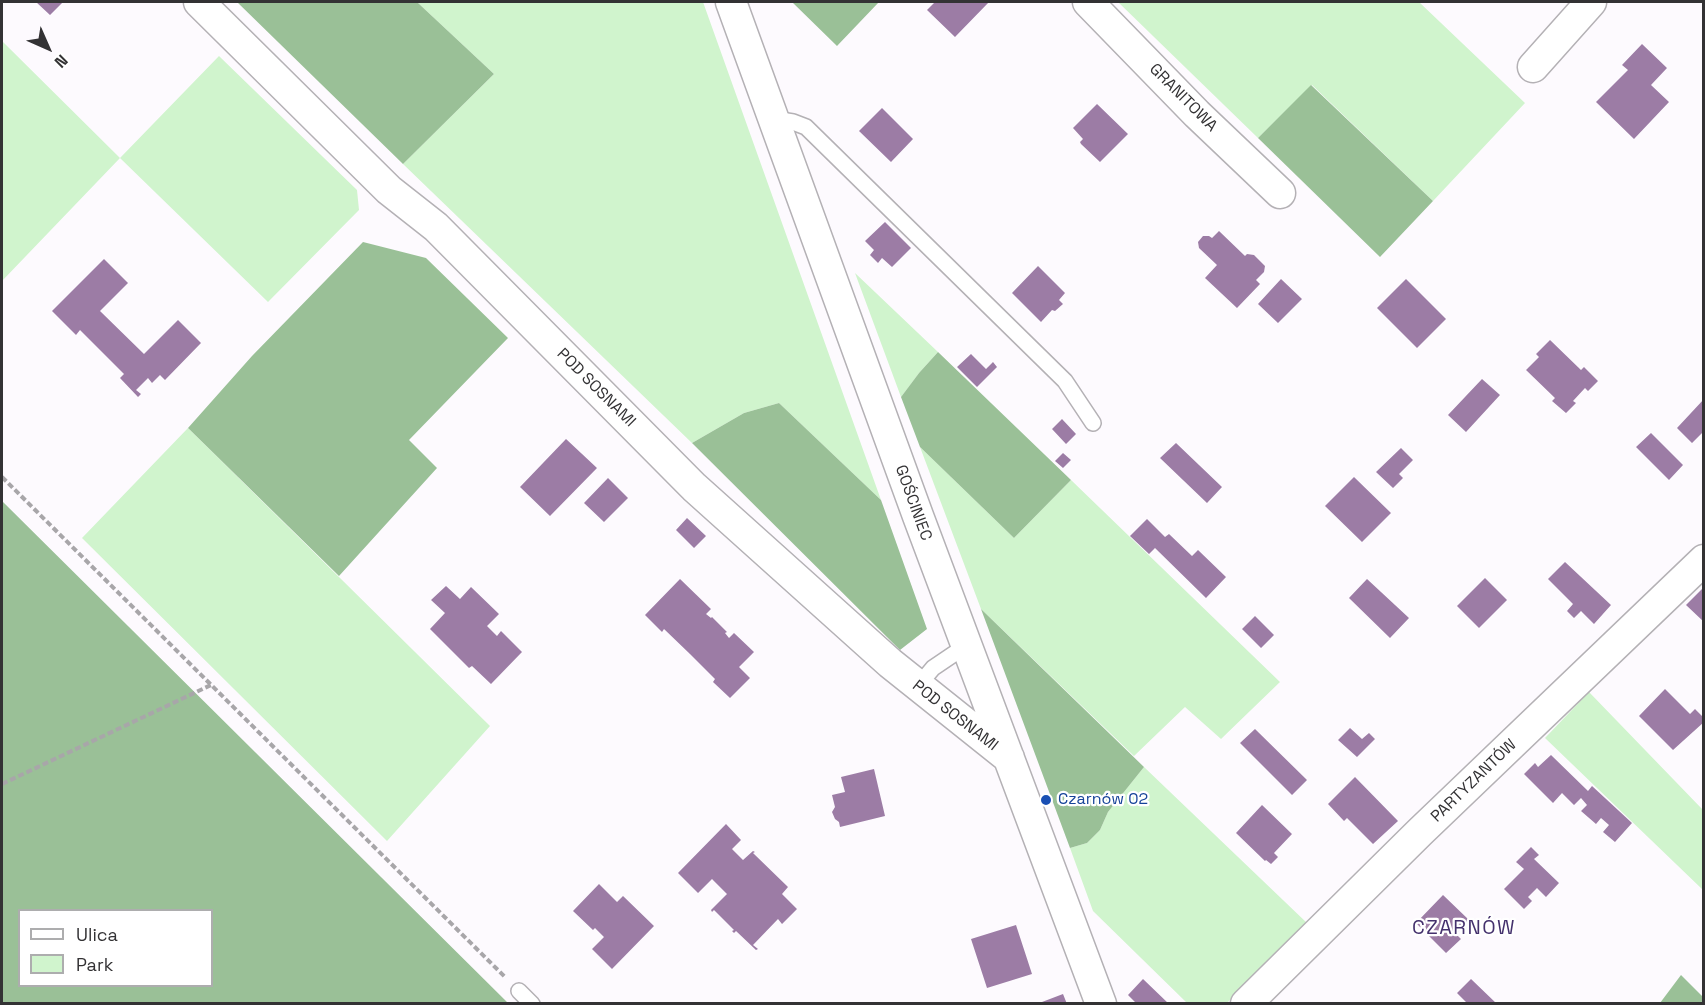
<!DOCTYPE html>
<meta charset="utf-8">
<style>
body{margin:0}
#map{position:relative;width:1705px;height:1005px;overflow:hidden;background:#fdfafe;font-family:"Space Grotesk",sans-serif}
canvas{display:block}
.frame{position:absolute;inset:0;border:3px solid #333234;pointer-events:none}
.legend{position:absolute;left:18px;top:909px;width:195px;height:78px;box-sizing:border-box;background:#fff;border:2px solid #adadae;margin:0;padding:8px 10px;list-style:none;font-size:18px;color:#333234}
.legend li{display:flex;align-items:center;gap:12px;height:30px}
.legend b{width:30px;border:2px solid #adadae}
.north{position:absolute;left:18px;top:18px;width:60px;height:60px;-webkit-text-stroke:4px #fff;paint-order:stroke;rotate:135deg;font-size:16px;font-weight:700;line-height:24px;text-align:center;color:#333234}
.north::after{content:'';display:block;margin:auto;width:21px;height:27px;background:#333234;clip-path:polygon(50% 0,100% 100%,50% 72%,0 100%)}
</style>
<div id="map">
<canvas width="1705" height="1005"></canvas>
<div class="frame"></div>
<ul class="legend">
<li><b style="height:8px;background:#fff"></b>Ulica</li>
<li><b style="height:16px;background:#d0f4cd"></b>Park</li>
</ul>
<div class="north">N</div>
</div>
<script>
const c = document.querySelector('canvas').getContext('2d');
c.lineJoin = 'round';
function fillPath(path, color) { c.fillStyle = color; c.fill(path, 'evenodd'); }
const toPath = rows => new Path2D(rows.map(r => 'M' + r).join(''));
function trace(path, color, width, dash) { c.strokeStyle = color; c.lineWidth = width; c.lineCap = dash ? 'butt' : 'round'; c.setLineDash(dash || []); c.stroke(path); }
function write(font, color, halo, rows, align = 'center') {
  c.font = font + ' "Space Grotesk",sans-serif'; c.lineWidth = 4.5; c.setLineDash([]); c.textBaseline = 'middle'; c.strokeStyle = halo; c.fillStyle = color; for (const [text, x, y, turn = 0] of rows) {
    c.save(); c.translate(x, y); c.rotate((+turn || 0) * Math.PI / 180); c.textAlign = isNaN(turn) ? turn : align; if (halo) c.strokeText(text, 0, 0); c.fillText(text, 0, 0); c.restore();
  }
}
const green = toPath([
 [417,2,703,2,881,500,779,403,744,413,692,443,403,164,494,74],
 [1118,2,1419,2,1525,103,1433,201,1312,85,1258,138],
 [2,41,120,158,219,56,357,190,359,210,268,302,120,158,2,281],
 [855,273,938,352,919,373,901,397],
 [188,428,490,726,387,841,82,538],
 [920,447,1014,538,1071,480,1280,682,1221,739,1185,707,1134,756,981,609],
 [1589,692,1703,810,1703,890,1545,738],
 [1144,767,1307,923,1227,1003,1187,1003,1093,911,1070,848,1087,843,1100,830,1108,812]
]);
const forest = toPath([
 [237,2,417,2,494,74,403,164],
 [792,2,879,2,837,46],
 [1311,85,1433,201,1380,257,1258,138],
 [363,242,426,258,508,338,409,440,437,468,339,576,188,428,252,356],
 [938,352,1071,480,1014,538,920,447,901,397,919,373],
 [779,403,881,500,927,629,900,650,692,443,744,413],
 [2,501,508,1003,2,1003],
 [20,910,212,910,212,986,20,986],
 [981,609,1144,767,1108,812,1100,830,1087,843,1070,848],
 [1681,975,1703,997,1703,1003,1660,1003]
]);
const building = toPath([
 [36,2,63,2,50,15],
 [935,2,989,2,955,37,927,10],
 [1642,44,1667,68,1651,85,1669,102,1634,139,1596,102,1628,70,1622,65],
 [1097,104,1128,134,1100,162,1081,144,1080,142,1083,139,1073,128],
 [882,108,913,139,891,162,859,131],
 [885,222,911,248,892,267,882,258,878,263,870,255,874,250,865,241],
 [1219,231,1245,256,1247,254,1254,255,1265,266,1264,272,1256,280,1260,284,1237,308,1205,278,1217,265,1199,248,1198,242,1203,236,1209,236,1212,238],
 [104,259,128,283,100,311,144,354,178,320,201,343,165,380,160,375,152,383,148,378,136,390,141,394,138,397,120,378,124,374,80,330,76,335,52,311],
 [1038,266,1065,293,1059,300,1063,304,1055,311,1052,310,1041,322,1012,293],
 [1281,279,1302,299,1278,323,1258,304],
 [1406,279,1446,319,1417,348,1377,308],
 [1550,340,1581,370,1584,367,1598,381,1588,391,1585,388,1573,401,1576,403,1566,413,1552,401,1555,398,1526,370,1539,357,1536,354],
 [971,354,986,369,993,362,997,367,977,387,957,367],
 [1482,379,1500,395,1466,432,1448,415],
 [1704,399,1704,431,1692,443,1677,428],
 [1062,419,1076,434,1066,444,1052,429],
 [1651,433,1683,465,1669,480,1636,447],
 [566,439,597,468,550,516,520,487],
 [1176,443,1222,487,1207,503,1160,458],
 [1401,448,1413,460,1399,474,1403,478,1393,488,1376,472],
 [1063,453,1071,460,1063,468,1055,461],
 [1354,477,1391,513,1362,542,1325,506],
 [608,478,628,498,604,522,584,503],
 [687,518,706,536,694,548,676,530],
 [1147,519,1165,537,1169,534,1192,556,1198,550,1226,577,1206,598,1155,548,1149,554,1130,536],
 [1565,562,1611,605,1594,624,1581,611,1574,618,1567,611,1573,604,1548,579],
 [1485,578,1507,600,1479,628,1457,606],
 [680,579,711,609,706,614,711,618,712,617,727,632,725,633,729,638,734,633,754,652,739,667,750,678,730,698,713,682,715,679,690,654,664,629,662,632,645,615],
 [1367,579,1409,618,1390,638,1349,598],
 [446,586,460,599,471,587,499,614,487,626,497,636,501,631,522,652,491,684,472,666,469,668,430,629,445,613,431,600],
 [1702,589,1704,591,1704,622,1686,605],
 [1255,616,1274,635,1261,648,1242,629],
 [1665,689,1690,714,1695,709,1704,718,1704,722,1673,750,1639,716],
 [1350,728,1362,739,1369,733,1375,739,1357,757,1338,740],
 [1255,729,1307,780,1292,795,1240,743],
 [1551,755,1588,791,1592,786,1632,823,1615,842,1603,832,1609,825,1601,818,1596,824,1581,811,1587,805,1581,798,1574,805,1562,793,1553,803,1524,774,1535,763,1538,767],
 [874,769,885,816,840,827,839,822,835,819,832,812,835,807,832,795,845,792,841,777],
 [1355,777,1398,821,1373,844,1347,818,1344,821,1328,804],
 [1262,805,1292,834,1274,853,1278,857,1271,864,1266,860,1265,861,1236,833],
 [726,824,741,840,732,849,743,860,753,851,755,852,753,853,788,887,782,894,797,909,782,924,778,919,753,945,758,949,756,950,736,931,734,933,732,931,734,930,714,910,712,912,711,910,727,894,712,879,698,893,678,873],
 [1531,847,1539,855,1534,859,1559,883,1546,897,1537,888,1528,897,1532,901,1524,909,1504,889,1524,869,1516,862],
 [599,884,617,902,623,896,654,926,612,969,592,949,604,937,595,928,593,930,573,911],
 [1443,895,1469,920,1456,934,1461,939,1446,953,1416,923],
 [1016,925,1032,974,987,988,971,939],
 [1143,979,1169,1004,1137,1004,1128,995],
 [1471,979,1497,1004,1468,1004,1457,993],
 [1063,994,1067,1004,1043,1004,1042,1002]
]);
const path = toPath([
 [2,477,505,977],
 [2,784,211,685]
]);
const service = toPath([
 [774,119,793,122,806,127,1065,381,1093,423],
 [921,689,923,680,933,668,967,645],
 [519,991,532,1004]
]);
const minor = toPath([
 [199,2,389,190,436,227,694,487,890,663,1009,758],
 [731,2,918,516,1101,1004],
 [1088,2,1197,114,1280,193],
 [1533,67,1591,2],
 [1246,1004,1420,832,1704,560]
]);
const markers = [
 [1046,800,6,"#1a4fb4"]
];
const streetNames = [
 ["GRANITOWA",1183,98,45],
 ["POD SOSNAMI",596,388,45],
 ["GOŚCINIEC",913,503,70],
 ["POD SOSNAMI",955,716,38],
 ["PARTYZANTÓW",1474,781,-44]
];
const transitNames = [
 ["Czarnów 02",1058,800]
];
const quarterNames = [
 ["CZARNÓW",1464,929]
];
fillPath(green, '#d0f4cd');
fillPath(forest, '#9ac097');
fillPath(building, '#9c7ca5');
trace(service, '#b4b1b5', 18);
trace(minor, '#b4b1b5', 33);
trace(path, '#a8a6a9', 4, [6, 3]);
trace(service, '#fff', 15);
trace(minor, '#fff', 30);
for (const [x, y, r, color] of markers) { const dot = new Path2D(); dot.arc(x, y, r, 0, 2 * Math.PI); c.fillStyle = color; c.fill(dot); trace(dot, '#fff', 2); }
write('16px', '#333234', '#fff', streetNames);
write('16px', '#164399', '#fff', transitNames, 'left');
c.letterSpacing = '1.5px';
write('20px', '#44316d', '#fff', quarterNames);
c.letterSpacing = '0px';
</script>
